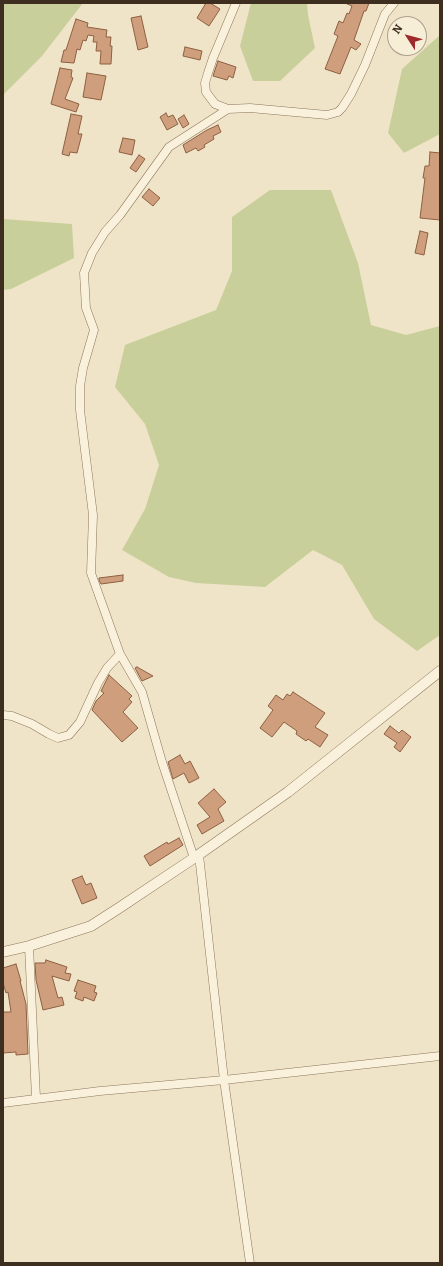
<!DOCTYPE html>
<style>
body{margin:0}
#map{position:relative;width:443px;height:1266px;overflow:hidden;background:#f0e4c8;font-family:Bitter,serif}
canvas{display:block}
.frame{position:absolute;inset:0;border:4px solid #3d2e20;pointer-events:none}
.north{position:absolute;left:387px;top:16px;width:40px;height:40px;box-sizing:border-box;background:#f7eed8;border:1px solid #ada18e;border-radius:50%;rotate:306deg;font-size:11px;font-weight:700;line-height:16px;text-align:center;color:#3d2e20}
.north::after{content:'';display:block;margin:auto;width:14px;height:18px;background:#9e2a2b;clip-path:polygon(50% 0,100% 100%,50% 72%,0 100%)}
</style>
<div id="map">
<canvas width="443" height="1266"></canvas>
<div class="frame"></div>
<div class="north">N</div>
</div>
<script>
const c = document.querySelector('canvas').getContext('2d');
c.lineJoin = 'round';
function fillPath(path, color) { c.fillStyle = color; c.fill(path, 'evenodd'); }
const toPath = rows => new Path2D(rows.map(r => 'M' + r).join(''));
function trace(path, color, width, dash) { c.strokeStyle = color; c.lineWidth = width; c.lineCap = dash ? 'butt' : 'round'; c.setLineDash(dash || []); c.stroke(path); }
const green = toPath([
 [3,3,83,3,42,56,3,95],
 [251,3,307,3,308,15,315,48,280,81,253,81,240,46],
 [440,35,440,134,404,153,388,133,402,69],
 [270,190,331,190,358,263,371,325,406,335,440,326,440,635,417,651,374,619,342,565,313,550,265,587,196,583,169,577,122,550,145,509,159,465,145,424,115,387,125,345,216,310,232,271,232,217],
 [3,219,72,224,74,258,11,289,3,290]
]);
const building = toPath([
 [206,3,210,3,220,9,209,26,197,18,206,3],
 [345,3,369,3,366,11,364,11,354,40,361,44,356,50,351,47,340,74,325,69,338,36,334,34,339,21,343,23,347,13,349,14,352,6,345,3],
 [141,16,148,47,138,50,131,18,141,16],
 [76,19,88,23,87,27,107,30,106,37,111,37,110,46,112,46,111,64,100,64,101,51,96,51,97,42,93,42,94,36,88,35,86,41,83,40,80,50,77,49,74,63,61,62,64,50,66,50,76,19],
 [185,47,202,51,200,60,183,56,185,47],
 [218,61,236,67,233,78,229,76,227,80,213,76,218,61],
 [60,68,72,70,71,77,73,78,65,99,79,104,76,112,51,104,60,68],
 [87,73,106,76,101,100,83,97,87,73],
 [166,113,168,117,173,115,178,124,167,130,160,117,166,113],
 [71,114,82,116,78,134,82,134,77,153,70,152,69,156,62,154,71,114],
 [184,115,189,124,183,128,178,119,184,115],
 [218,125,221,132,213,136,214,139,204,145,205,147,198,151,196,148,186,153,183,145,207,130,218,125],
 [123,138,135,140,132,155,119,152,123,138],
 [430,152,440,153,440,220,420,218,425,178,423,178,425,166,429,166,430,152],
 [139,155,145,159,136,172,130,168,139,155],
 [149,189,160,198,153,206,142,197,149,189],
 [420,231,428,233,424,255,415,253,420,231],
 [123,575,123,581,101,584,99,580,99,578,123,575],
 [137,667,153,676,142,681,135,668,137,667],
 [109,675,132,696,129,699,132,702,123,712,138,728,122,742,92,710,96,701,104,693,101,691,109,675],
 [293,692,325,713,315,727,328,735,320,747,308,739,306,741,296,734,297,731,284,722,272,737,260,728,273,710,268,706,276,695,283,700,287,694,290,696,293,692],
 [390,726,399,733,402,730,411,737,400,752,394,747,397,743,384,734,390,726],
 [180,755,185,764,190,761,199,778,189,783,184,773,173,779,168,762,180,755],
 [214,789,226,802,218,809,224,821,202,834,197,825,210,817,198,803,214,789],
 [179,838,183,845,150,866,144,856,167,842,168,844,179,838],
 [82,876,86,885,91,883,97,898,82,904,72,880,82,876],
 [46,960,67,967,65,973,71,974,69,981,52,976,58,998,62,997,64,1005,43,1010,36,980,35,963,45,963,46,960],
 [16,964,21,981,20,981,26,1004,28,1054,16,1055,16,1052,3,1053,3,1012,11,1012,8,992,6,993,3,983,3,968,16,964],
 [78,980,96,986,94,992,97,993,94,1001,84,997,83,1001,75,998,77,992,74,991,78,980]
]);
const minor = toPath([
 [228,109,215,104,206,92,205,83,208,73,213,58,236,3],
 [3,715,12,716,32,724,49,734,58,738,69,735,80,722,98,683,107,668,120,654],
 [199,855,224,1080,250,1263],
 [194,858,162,762,142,692,120,654,91,573,93,515,80,410,80,386,83,368,94,330,86,308,84,273,92,253,105,232,120,215,169,147,228,109,250,108,327,115,338,112,342,108,351,94,365,65,385,14,394,3],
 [29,946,36,1098],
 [3,1103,100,1091,224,1080,440,1056]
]);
const tertiary = toPath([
 [3,952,29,946,91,926,119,908,194,858,288,792,440,671]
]);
fillPath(green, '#c9cf9b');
fillPath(building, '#cf9f7d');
trace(building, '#8d5f41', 1);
trace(minor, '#8d765c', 9);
trace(tertiary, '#8d765c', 11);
trace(minor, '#faf1dc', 8);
trace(tertiary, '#faf1dc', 10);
</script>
